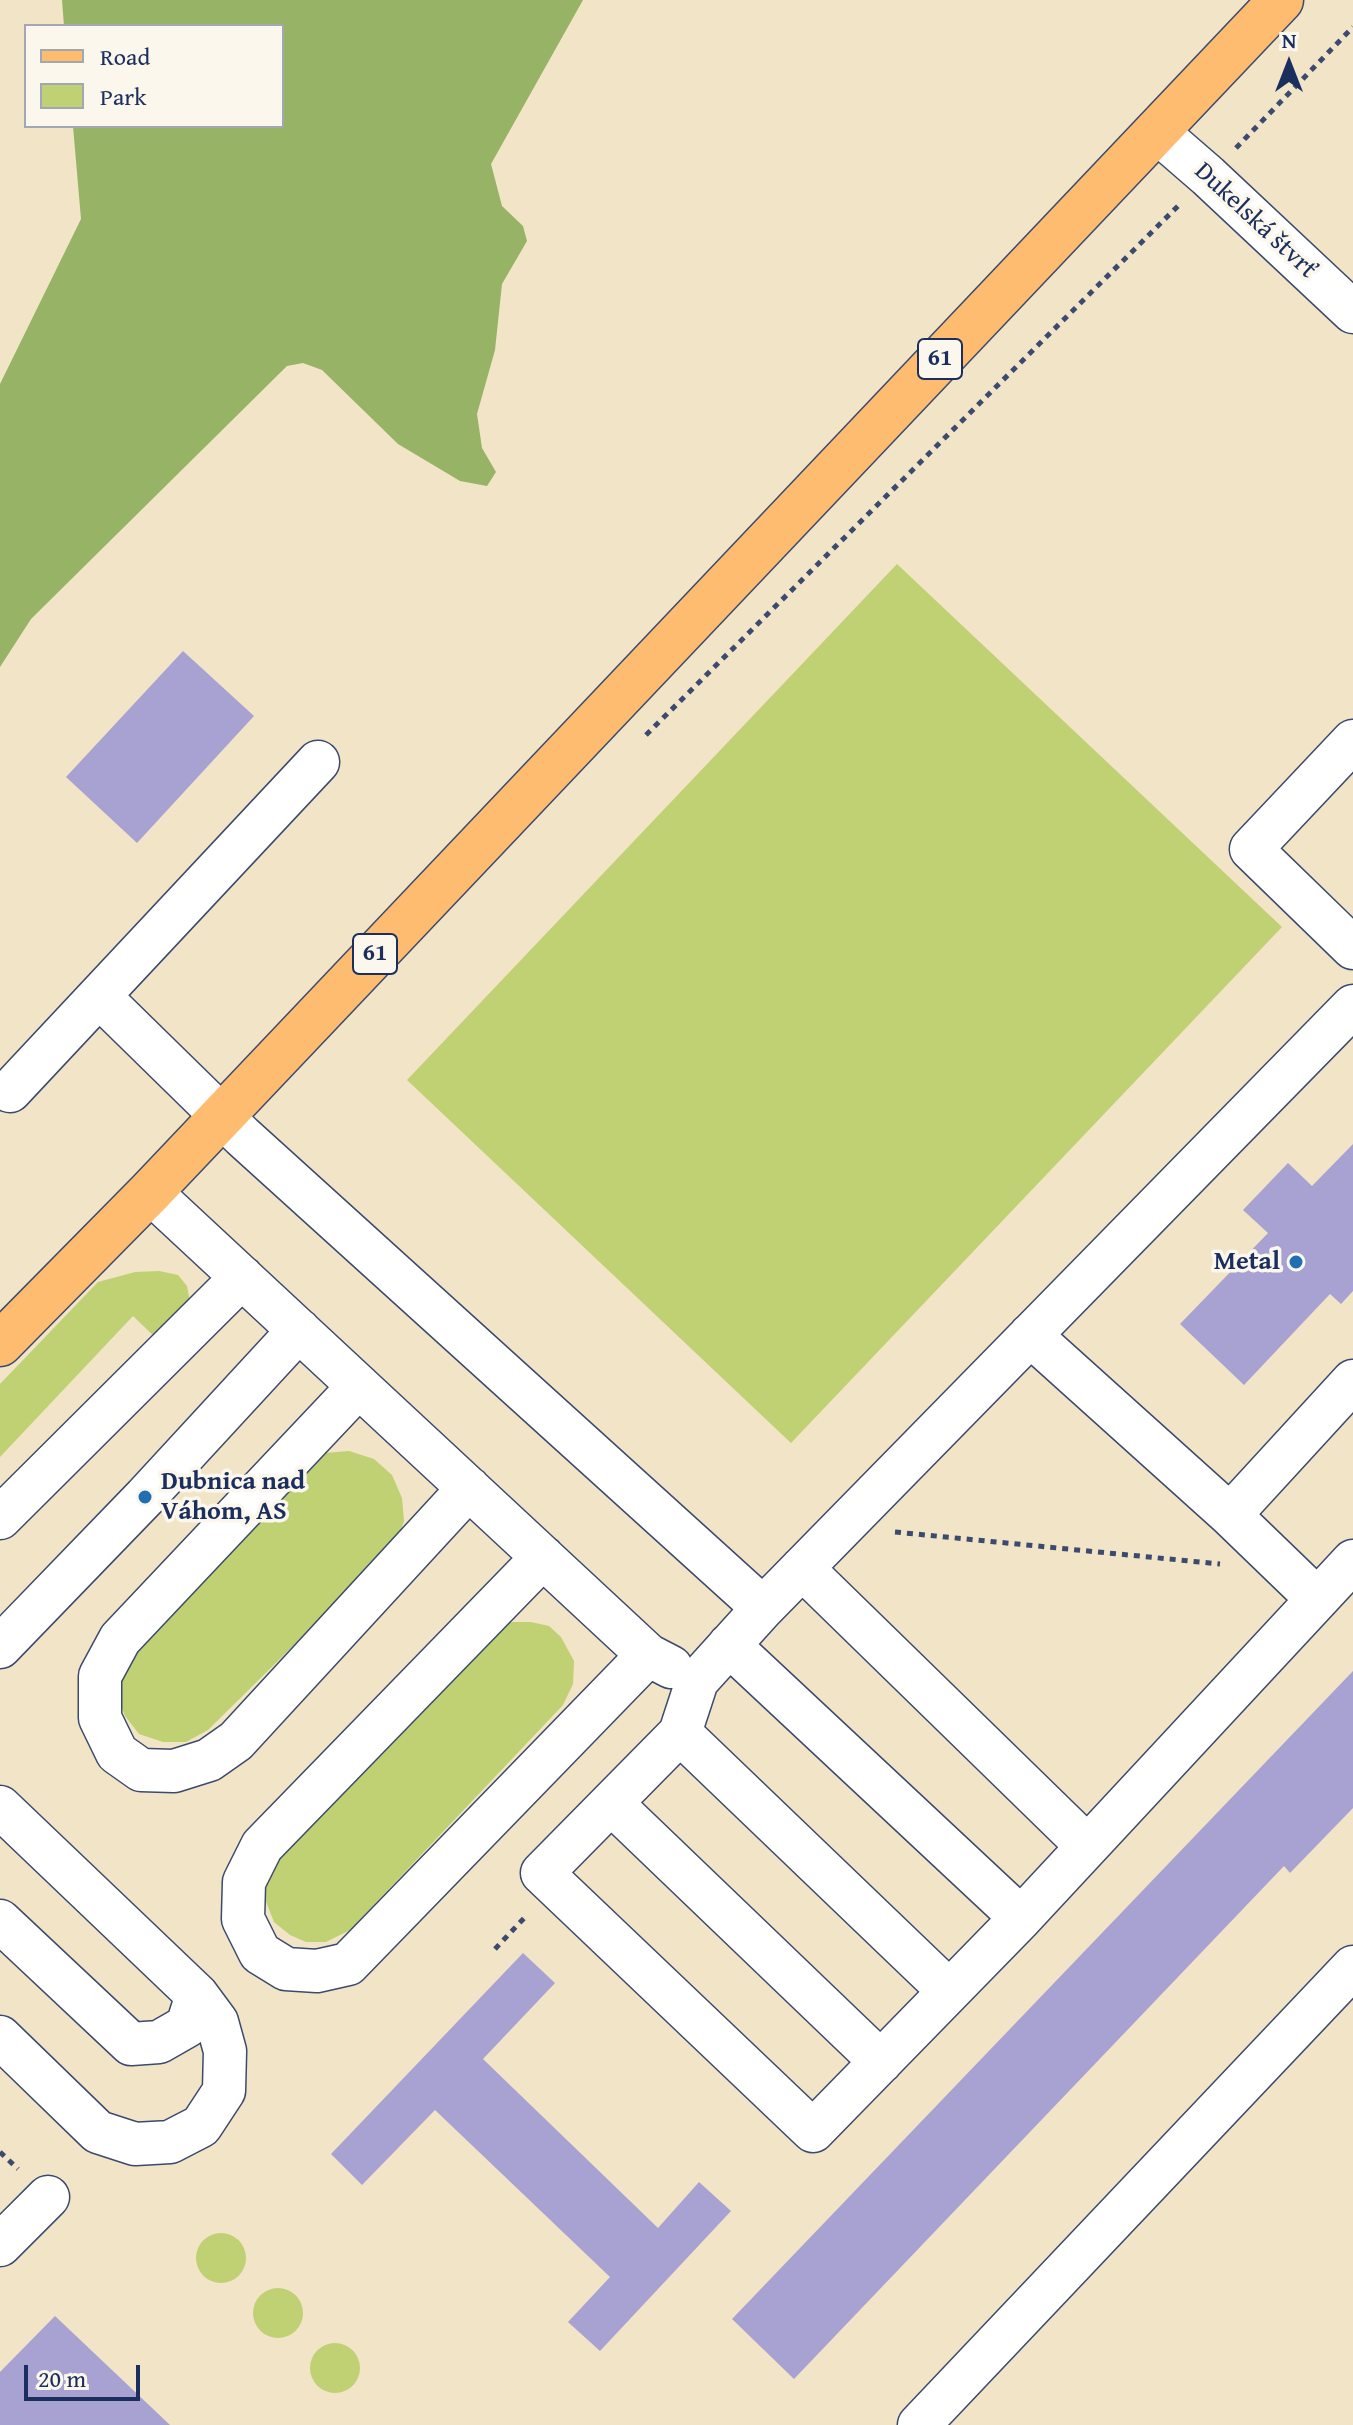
<!DOCTYPE html>
<meta charset="utf-8">
<style>
body{margin:0}
#map{position:relative;width:1353px;height:2425px;overflow:hidden;background:#f1e4c7;font-family:"Gentium Book Plus",serif}
canvas{display:block}
.legend{position:absolute;left:24px;top:24px;width:260px;height:104px;box-sizing:border-box;background:#fbf7ec;border:2px solid #a1a7b3;margin:0;padding:10px 14px;list-style:none;font-size:24px;color:#1b2f5e}
.legend li{display:flex;align-items:center;gap:16px;height:40px}
.legend b{width:40px;border:2px solid #a1a7b3}
.north{position:absolute;left:1249px;top:24px;width:80px;height:80px;-webkit-text-stroke:6px #fbf7ec;paint-order:stroke;rotate:0deg;font-size:22px;font-weight:700;line-height:32px;text-align:center;color:#1b2f5e}
.north::after{content:'';display:block;margin:auto;width:28px;height:36px;background:#1b2f5e;clip-path:polygon(50% 0,100% 100%,50% 72%,0 100%)}
.scale{position:absolute;left:24px;top:2365px;width:116px;height:36px;box-sizing:border-box;border:4px solid #1b2f5e;border-top:0;padding-left:10px;font-size:24px;line-height:28px;white-space:nowrap;color:#1b2f5e;-webkit-text-stroke:6px #fbf7ec;paint-order:stroke}
</style>
<div id="map">
<canvas width="1353" height="2425"></canvas>
<ul class="legend">
<li><b style="height:10px;background:#febc70"></b>Road</li>
<li><b style="height:22px;background:#bfd173"></b>Park</li>
</ul>
<div class="north">N</div>
<div class="scale">20 m</div>
</div>
<script>
const c = document.querySelector('canvas').getContext('2d');
c.lineJoin = 'round';
function fillPath(path, color) { c.fillStyle = color; c.fill(path, 'evenodd'); }
const toPath = rows => new Path2D(rows.map(r => 'M' + r).join(''));
function trace(path, color, width, dash) { c.strokeStyle = color; c.lineWidth = width; c.lineCap = dash ? 'butt' : 'round'; c.setLineDash(dash || []); c.stroke(path); }
function write(font, color, halo, rows, align = 'center') {
  c.font = font + ' "Gentium Book Plus",serif'; c.lineWidth = 7; c.setLineDash([]); c.textBaseline = 'middle'; c.strokeStyle = halo; c.fillStyle = color; for (const [text, x, y, turn = 0] of rows) {
    c.save(); c.translate(x, y); c.rotate((+turn || 0) * Math.PI / 180); c.textAlign = isNaN(turn) ? turn : align; if (halo) c.strokeText(text, 0, 0); c.fillText(text, 0, 0); c.restore();
  }
}
const green = toPath([
 [897,564,1282,927,791,1443,407,1080],
 [159,1271,178,1275,187,1286,190,1302,159,1341,133,1316,0,1457,0,1384,98,1282,135,1272],
 [349,1451,374,1459,392,1475,402,1498,404,1521,398,1539,376,1564,208,1730,186,1742,163,1742,139,1734,125,1716,118,1697,119,1673,131,1650,308,1465,325,1453],
 [510,1622,531,1622,549,1626,561,1637,574,1661,573,1684,563,1705,350,1930,326,1942,306,1942,290,1935,274,1922,265,1899,266,1877,278,1855,495,1629],
 '196 2258a25 25 0 1 1 50 0a25 25 0 1 1-50 0Z',
 '253 2313a25 25 0 1 1 50 0a25 25 0 1 1-50 0Z',
 '310 2368a25 25 0 1 1 50 0a25 25 0 1 1-50 0Z'
]);
const forest = toPath([
 [62,0,583,0,491,164,502,206,523,226,527,241,502,284,495,350,477,414,482,448,496,472,487,486,460,481,398,444,322,370,303,363,287,366,31,619,0,667,0,384,81,219,73,126,282,126,282,26,64,26]
]);
const building = toPath([
 [183,651,254,716,137,843,66,777],
 [1353,1144,1353,1291,1341,1304,1330,1294,1244,1385,1180,1324,1268,1233,1243,1210,1288,1163,1312,1186],
 [1353,1671,1353,1808,1290,1873,1284,1866,794,2379,732,2319],
 [523,1953,555,1983,483,2059,658,2228,699,2182,731,2211,600,2351,568,2322,610,2277,435,2110,362,2185,331,2154],
 [55,2316,170,2425,0,2425,0,2372]
]);
const path = toPath([
 [1236,148,1353,27],
 [646,735,1181,203],
 [895,1532,1220,1564],
 [495,1949,527,1915],
 [0,2152,18,2169]
]);
const minor = toPath([
 [1156,131,1208,176,1353,312],
 [1353,741,1251,849,1353,948],
 [99,996,242,1136,763,1608],
 [1353,1006,763,1608,697,1681,680,1733,542,1873,813,2131,1021,1918,1353,1561],
 [10,1091,318,762],
 [150,1192,648,1655,671,1667],
 [1030,1335,1230,1515,1317,1599],
 [359,1386,120,1639,100,1676,100,1718,117,1753,141,1770,174,1771,209,1760,236,1741,469,1488],
 [1230,1515,1353,1381],
 [0,1518,242,1277],
 [543,1557,262,1846,244,1882,243,1919,260,1953,286,1969,317,1971,348,1964,648,1655],
 [802,1568,1087,1846],
 [729,1645,1021,1918],
 [0,1647,145,1497,299,1330],
 [680,1733,949,1991],
 [611,1803,881,2062],
 [0,1807,197,1995,217,2022,225,2051,224,2091,201,2126,170,2142,135,2144,98,2132,0,2037],
 [0,1921,131,2044,159,2042,187,2026,197,1995],
 [0,2245,48,2197],
 [919,2425,1353,1967]
]);
const major = toPath([
 [0,1344,150,1192,1281,0]
]);
const markers = [
 [1296,1262,8,"#1f6fb2"],
 [145,1497,8,"#1f6fb2"]
];
const shields = [
 [940,359,44],
 [375,954,44]
];
const shieldNames = [
 ["61",940,359],
 ["61",375,954]
];
const streetNames = [
 ["Dukelská štvrť",1255,221,43]
];
const poiNames = [
 ["Metal",1280,1262],
 ["Dubnica nad",161,1482,"left"],
 ["Váhom, AS",161,1512,"left"]
];
fillPath(green, '#bfd173');
fillPath(forest, '#97b365');
fillPath(building, '#a7a2d1');
trace(minor, '#3b4a6e', 45);
trace(major, '#3b4a6e', 47);
trace(path, '#3b4a6e', 5, [6, 6]);
trace(minor, '#fff', 42);
trace(major, '#febc70', 44);
for (const [x, y, r, color] of markers) { const dot = new Path2D(); dot.arc(x, y, r, 0, 2 * Math.PI); c.fillStyle = color; c.fill(dot); trace(dot, '#fbf7ec', 3); }
for (const [x, y, w] of shields) { const box = new Path2D(); box.roundRect(x - w / 2, y - 20, w, 40, 6); c.fillStyle = '#fbf7ec'; c.fill(box); trace(box, '#1b2f5e', 2); }
write('bold 24px', '#1b2f5e', null, shieldNames);
write('26px', '#1b2f5e', '#fbf7ec', streetNames);
write('bold 26px', '#1b2f5e', '#fbf7ec', poiNames, 'right');
</script>
